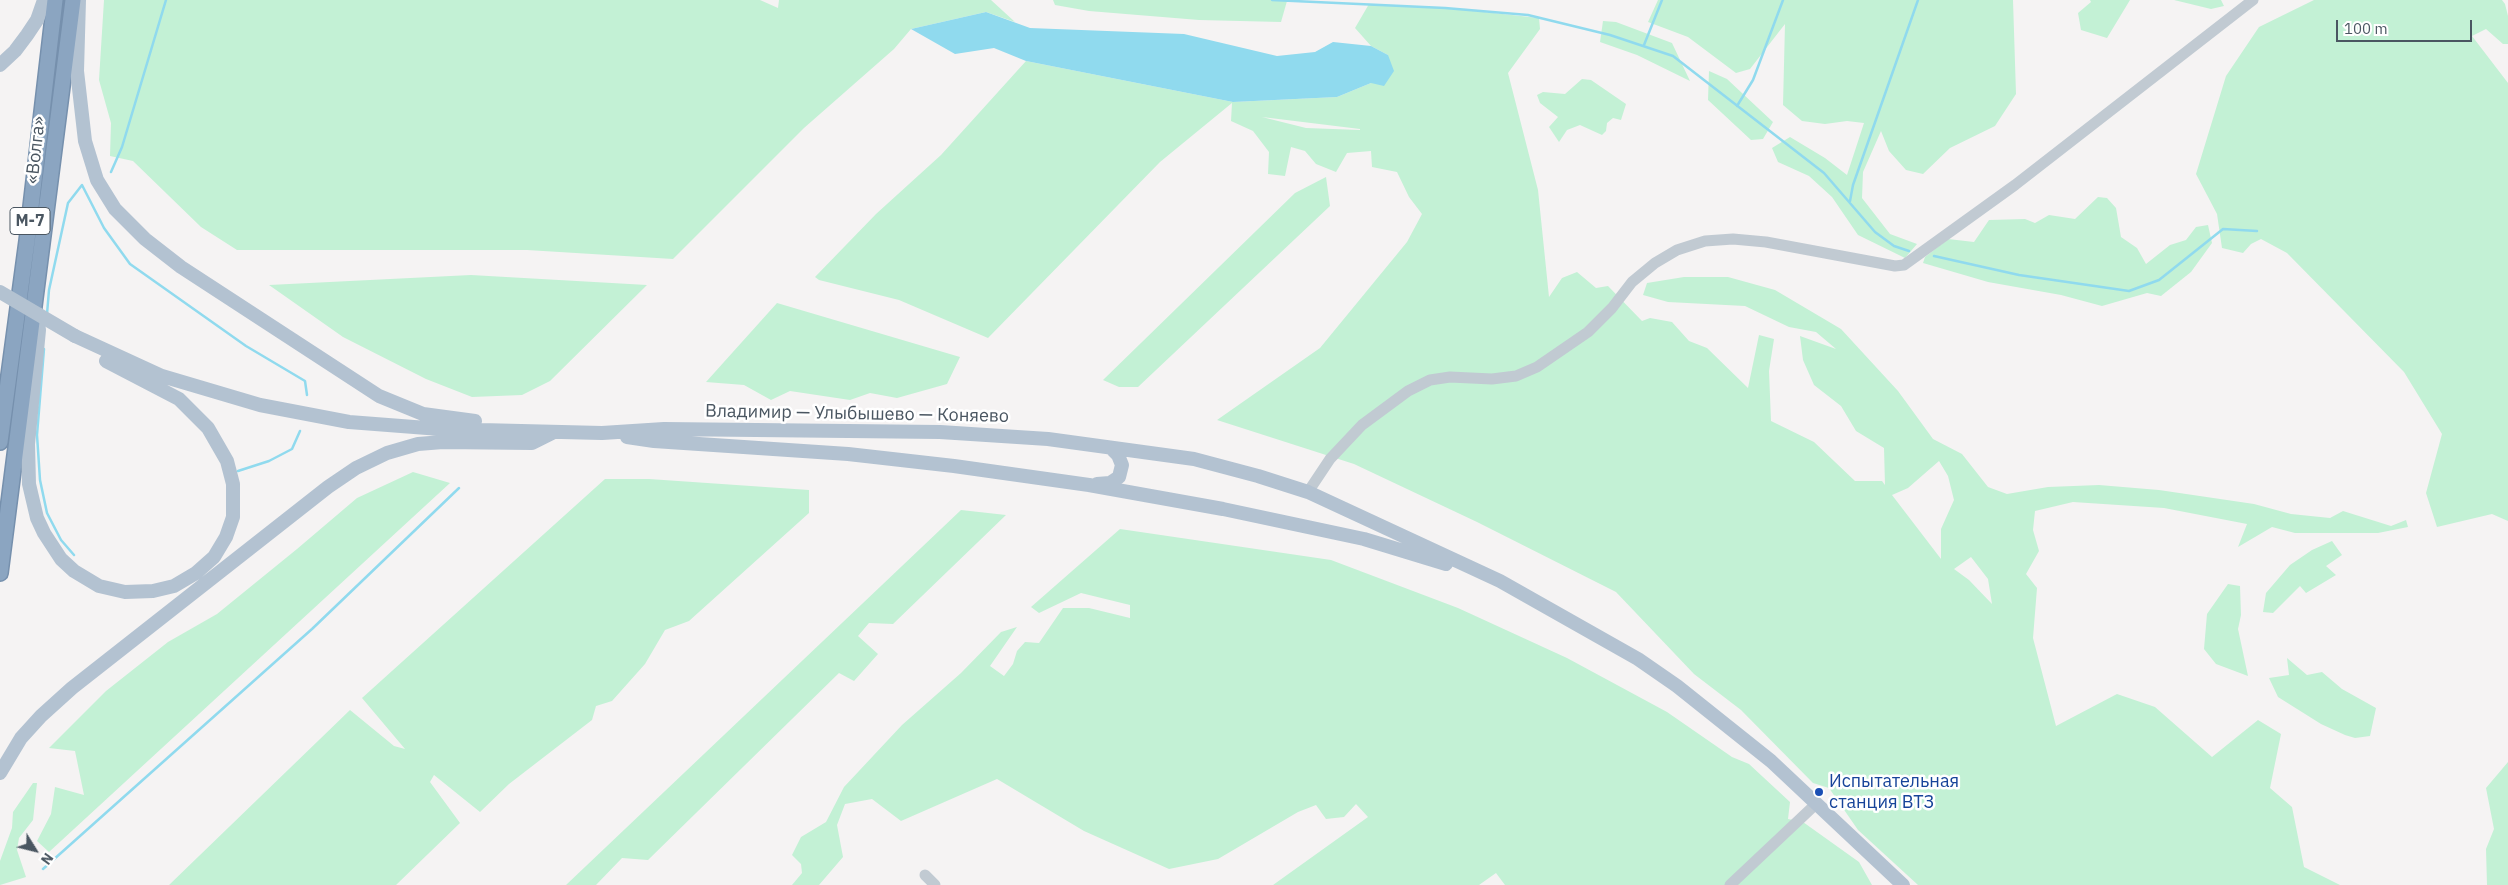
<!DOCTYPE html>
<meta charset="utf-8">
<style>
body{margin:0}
#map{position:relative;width:2508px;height:885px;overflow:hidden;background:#f5f3f3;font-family:"IBM Plex Sans",sans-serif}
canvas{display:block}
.north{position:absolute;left:10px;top:825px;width:50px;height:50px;-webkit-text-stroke:4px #fff;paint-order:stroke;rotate:126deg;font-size:14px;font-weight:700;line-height:20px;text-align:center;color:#4a5661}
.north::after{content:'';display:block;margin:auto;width:18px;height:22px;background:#4a5661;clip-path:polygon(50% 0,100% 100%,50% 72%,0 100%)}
.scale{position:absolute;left:2336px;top:20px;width:136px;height:22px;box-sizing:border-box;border:2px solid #4a5661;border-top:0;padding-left:6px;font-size:15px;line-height:18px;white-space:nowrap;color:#4a5661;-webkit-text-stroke:4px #fff;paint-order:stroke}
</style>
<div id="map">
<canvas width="2508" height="885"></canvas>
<div class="north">N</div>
<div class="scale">100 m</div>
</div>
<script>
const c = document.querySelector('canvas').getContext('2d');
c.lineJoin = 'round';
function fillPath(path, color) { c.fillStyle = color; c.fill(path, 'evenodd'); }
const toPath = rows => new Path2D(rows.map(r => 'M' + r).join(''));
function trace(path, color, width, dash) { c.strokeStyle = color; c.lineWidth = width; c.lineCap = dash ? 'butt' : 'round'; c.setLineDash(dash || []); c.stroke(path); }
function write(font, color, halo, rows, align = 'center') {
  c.font = font + ' "IBM Plex Sans",sans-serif'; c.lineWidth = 5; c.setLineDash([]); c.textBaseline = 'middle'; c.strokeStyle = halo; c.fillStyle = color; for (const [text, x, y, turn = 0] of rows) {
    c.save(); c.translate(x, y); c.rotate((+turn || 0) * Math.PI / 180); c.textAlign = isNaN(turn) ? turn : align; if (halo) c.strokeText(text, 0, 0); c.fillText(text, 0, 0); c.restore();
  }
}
const green = toPath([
 [104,0,760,0,778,8,779,0,991,0,1015,22,986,12,911,29,894,49,804,128,673,259,527,250,237,250,201,227,133,161,110,156,111,123,99,80],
 [1053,0,1272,0,1287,1,1281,22,1199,20,1089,11,1055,5],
 [1658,0,2013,0,2016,94,1995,126,1950,148,1923,174,1906,170,1889,151,1881,131,1863,172,1862,198,1890,234,1917,244,1905,258,1858,235,1832,197,1809,176,1778,162,1772,148,1790,137,1825,158,1847,175,1864,123,1847,121,1825,124,1802,121,1783,105,1785,24,1750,69,1736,73,1688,37,1648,22],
 [2090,0,2130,0,2107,38,2081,30,2078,13,2091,2],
 [2174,0,2221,0,2224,6,2211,9],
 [2314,0,2502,0,2505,4,2508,16,2508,44,2503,44,2486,29,2472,36,2508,83,2508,521,2492,514,2437,527,2426,493,2442,434,2404,372,2287,253,2261,239,2251,244,2243,253,2222,248,2217,214,2196,174,2226,76,2259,27],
 [1369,4,1457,9,1539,18,1540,29,1508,73,1538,190,1549,297,1562,278,1577,272,1596,288,1608,286,1642,321,1650,318,1672,322,1689,341,1707,348,1748,388,1759,335,1774,339,1769,371,1771,421,1814,442,1855,481,1882,481,1885,485,1884,448,1856,431,1841,406,1814,385,1803,360,1800,336,1836,349,1816,332,1789,327,1745,306,1668,302,1643,295,1647,283,1684,277,1728,277,1775,290,1841,329,1898,391,1933,439,1962,454,1988,487,2007,494,2048,487,2099,485,2159,490,2254,504,2291,514,2330,518,2343,511,2391,526,2406,520,2408,527,2378,533,2295,533,2272,527,2238,547,2247,524,2164,508,2073,502,2035,511,2033,530,2039,551,2026,574,2037,588,2033,638,2056,726,2117,694,2155,707,2212,757,2258,720,2281,734,2270,788,2292,807,2304,867,2340,885,1918,885,1858,830,1829,788,1813,783,1741,710,1694,674,1616,592,1477,522,1354,464,1217,420,1320,348,1407,242,1422,214,1409,197,1397,172,1372,167,1371,151,1347,153,1336,172,1316,164,1305,151,1291,147,1285,176,1268,174,1269,152,1253,131,1231,121,1232,103,1160,162,988,338,899,300,819,280,815,277,876,214,941,155,1026,61,1233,102,1337,97,1371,83,1388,55,1371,46,1355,28],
 [1262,117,1360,129,1360,130,1306,128],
 [1939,461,1948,476,1954,500,1941,529,1941,559,1892,495,1908,488],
 [1971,557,1988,579,1992,604,1969,580,1954,569],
 [1603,21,1616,22,1672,43,1690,81,1637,55,1600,42],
 [1709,71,1727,79,1773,122,1763,139,1751,140,1708,100],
 [1582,79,1591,80,1626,104,1621,120,1613,118,1607,123,1606,131,1602,135,1580,125,1567,130,1559,142,1549,127,1558,117,1540,103,1537,95,1543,92,1565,94],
 [1326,177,1330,206,1138,387,1119,387,1103,380,1295,193],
 [2098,197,2107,198,2116,208,2121,237,2137,248,2146,264,2170,245,2186,240,2196,227,2208,225,2212,243,2191,272,2161,296,2147,293,2102,306,2061,295,1988,282,1923,263,1925,257,1948,239,1974,242,1989,220,2025,219,2035,223,2049,215,2075,219],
 [471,275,647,285,550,381,522,395,472,397,426,379,343,337,269,285],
 [777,303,960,357,947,384,897,398,870,393,850,400,790,391,771,400,744,385,706,382],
 [413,472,450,483,49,852,37,841,51,814,55,787,84,795,75,751,49,748,106,691,168,642,217,614,297,549,357,498],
 [605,479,649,479,809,490,809,513,689,621,665,630,645,664,612,701,596,706,592,720,509,784,480,812,434,775,430,782,460,823,396,885,169,885,350,710,394,746,405,749,362,698],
 [961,510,1006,515,893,624,869,623,858,636,878,654,854,681,839,673,648,860,622,858,596,885,566,885],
 [1120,529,1331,560,1458,608,1567,658,1667,712,1732,757,1749,764,1790,802,1788,819,1803,822,1859,862,1872,885,1505,885,1496,873,1479,885,1273,885,1368,817,1356,804,1344,817,1326,819,1316,805,1298,812,1218,859,1169,869,1084,831,997,779,901,821,872,799,845,804,837,825,843,857,819,885,792,885,802,873,801,864,792,855,801,837,826,822,844,787,902,725,961,673,1001,632,1017,627,990,666,1004,676,1013,664,1017,651,1025,642,1039,643,1063,608,1089,608,1130,618,1130,605,1081,593,1039,613,1031,607],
 [2332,541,2342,555,2326,566,2336,575,2306,593,2300,586,2273,613,2263,612,2266,593,2290,565,2312,550],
 [2228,584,2240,586,2241,615,2238,629,2248,676,2216,664,2204,649,2207,614],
 [2287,658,2307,675,2322,672,2342,689,2376,708,2370,736,2355,738,2345,735,2321,724,2278,697,2269,678,2289,675],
 [2508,762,2508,885,2487,885,2486,849,2494,829,2486,788],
 [33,783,37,783,33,820,19,838,17,850,26,877,0,885,0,861,12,828,13,812]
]);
const water = toPath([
 [986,12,1030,28,1184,34,1277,56,1315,52,1333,42,1371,46,1388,55,1394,71,1384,86,1371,83,1337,97,1233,102,1026,61,994,48,955,54,911,29]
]);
const stream = toPath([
 [1272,0,1445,8,1528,15,1610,35,1673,56,1824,173,1875,232,1894,246,1909,251],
 [1644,45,1662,0],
 [1737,106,1753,80,1783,0],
 [111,172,122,147,166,0],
 [1850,201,1853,185,1918,0],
 [1934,256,2019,275,2129,291,2159,280,2223,229,2257,231],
 [47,314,49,290,68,203,82,185,104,228,130,264,246,346,305,381,307,395],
 [44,349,37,435,40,480,47,513,61,540,74,555],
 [238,471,269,461,292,449,300,431],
 [43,869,312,629,459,488]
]);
const minor = toPath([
 [1308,492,1330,459,1362,425,1408,391,1430,380,1450,377,1492,379,1516,376,1537,367,1588,332,1612,308,1632,282,1655,263,1677,250,1705,241,1733,239,1766,242,1895,266,1904,265,2015,185,2253,0],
 [925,875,935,885],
 [1730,885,1817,803]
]);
const major = toPath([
 [79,0,77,71,85,141,97,180,115,209,145,239,181,267,379,396,423,414,475,421],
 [0,65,15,51,27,35,37,20,44,0],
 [36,312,39,330,28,444,29,484,37,518,44,533,61,559,74,571,99,586,125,592,153,591,174,586,196,573,214,557,226,537,233,517,233,484,227,461,208,428,179,399,106,361],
 [75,336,162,376,260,405,349,422,440,429,602,433,664,429,940,432,1048,439,1194,459,1258,476,1308,492,1500,581,1638,659,1677,686,1771,761,1903,885],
 [627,437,654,441,848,454,954,466,1089,485,1223,509,1364,539,1446,564],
 [1097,484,1110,483,1119,477,1122,465,1118,455,1111,448],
 [0,773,21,738,41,716,72,688,328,487,356,468,387,453,418,444,443,442,532,443,552,433]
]);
const highway = toPath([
 [0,442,27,241,55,0],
 [0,573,73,0]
]);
const majorBridge = toPath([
 [0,292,75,336]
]);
const markers = [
 [1819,792,5,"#1a4fb4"]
];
const shields = [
 [30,221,40]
];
const shieldNames = [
 ["М-7",30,221]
];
const streetNames = [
 ["«Волга»",36,150,-84],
 ["Владимир — Улыбышево — Коняево",857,414,1]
];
const transitNames = [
 ["Испытательная",1829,782],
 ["станция ВТЗ",1829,803]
];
fillPath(green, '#c3f1d5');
fillPath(water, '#90daee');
trace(stream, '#90daee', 2.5);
trace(highway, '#7690ad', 18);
trace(minor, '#c1cad2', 11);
trace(major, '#b3c2d1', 14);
trace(highway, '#8ba5c1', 15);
trace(majorBridge, '#b3c2d1', 14);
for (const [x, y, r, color] of markers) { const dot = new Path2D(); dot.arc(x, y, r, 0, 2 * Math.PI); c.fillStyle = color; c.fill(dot); trace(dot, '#fff', 2); }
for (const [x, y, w] of shields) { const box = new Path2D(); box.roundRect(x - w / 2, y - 13.5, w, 27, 4); c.fillStyle = '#fff'; c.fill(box); trace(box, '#4a5661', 1); }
write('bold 16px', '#4a5661', null, shieldNames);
write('18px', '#4a5661', '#fff', streetNames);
write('18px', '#164399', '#fff', transitNames, 'left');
</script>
